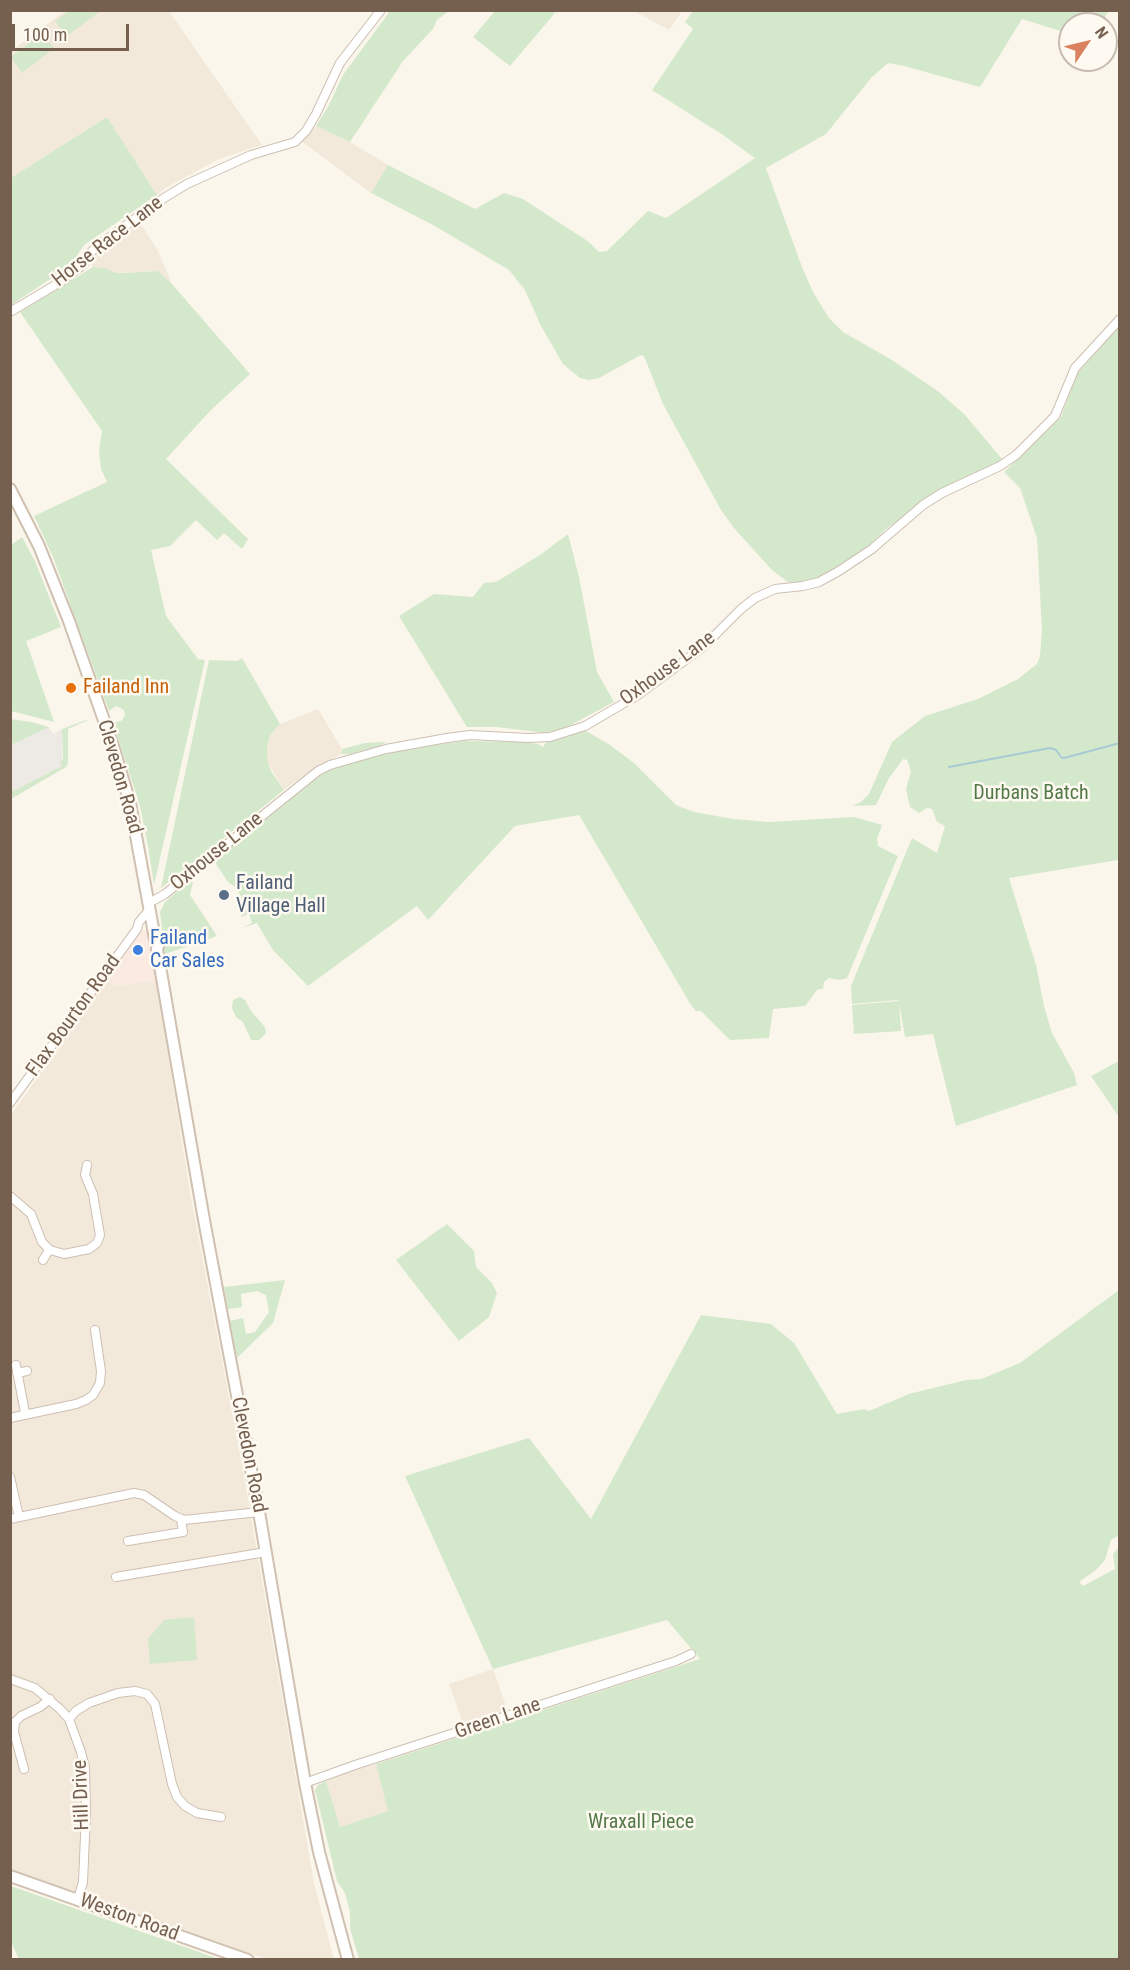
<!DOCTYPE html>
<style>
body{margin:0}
#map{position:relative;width:1130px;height:1970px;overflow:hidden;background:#fbf6ec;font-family:"Roboto Condensed",sans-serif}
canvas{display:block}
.frame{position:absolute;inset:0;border:12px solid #756050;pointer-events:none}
.north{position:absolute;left:1058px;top:12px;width:60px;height:60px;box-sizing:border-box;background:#fefaf2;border:2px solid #c7bcb1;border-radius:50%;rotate:55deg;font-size:16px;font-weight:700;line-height:24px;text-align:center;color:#756050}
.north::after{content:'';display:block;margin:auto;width:21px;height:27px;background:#d9825d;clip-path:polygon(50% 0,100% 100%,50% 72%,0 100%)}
.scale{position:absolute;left:12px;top:24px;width:117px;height:27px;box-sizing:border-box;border:3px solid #756050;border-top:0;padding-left:8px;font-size:18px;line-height:21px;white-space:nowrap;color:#756050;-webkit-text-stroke:4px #fefaf2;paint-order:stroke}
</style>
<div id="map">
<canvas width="1130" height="1970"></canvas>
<div class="frame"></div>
<div class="north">N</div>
<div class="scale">100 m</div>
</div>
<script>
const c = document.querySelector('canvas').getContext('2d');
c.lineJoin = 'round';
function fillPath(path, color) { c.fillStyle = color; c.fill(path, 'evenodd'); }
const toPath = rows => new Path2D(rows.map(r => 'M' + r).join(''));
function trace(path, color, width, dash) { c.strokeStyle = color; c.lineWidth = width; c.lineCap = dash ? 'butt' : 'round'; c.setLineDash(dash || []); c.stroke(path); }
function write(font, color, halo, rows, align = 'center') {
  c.font = font + ' "Roboto Condensed",sans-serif'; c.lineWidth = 5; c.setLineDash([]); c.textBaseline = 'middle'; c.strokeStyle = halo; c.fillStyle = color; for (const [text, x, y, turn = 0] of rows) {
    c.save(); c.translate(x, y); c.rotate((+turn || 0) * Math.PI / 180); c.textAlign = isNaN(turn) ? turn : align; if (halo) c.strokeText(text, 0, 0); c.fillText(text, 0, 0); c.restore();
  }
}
const residential = toPath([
 [65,11,169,11,262,145,219,159,167,187,157,195,107,117,11,178,11,51],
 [634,11,682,11,669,30],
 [316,126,350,142,388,165,371,193,301,141],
 [139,221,158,251,172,284,158,271,116,273,105,268,93,267,89,262,100,248],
 [318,709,342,749,342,754,316,767,284,790,268,763,267,749,270,735,280,724],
 [106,980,117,986,156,980,191,1198,245,1481,314,1883,334,1959,266,1959,11,1870,11,1115],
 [493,1669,508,1712,464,1726,449,1684],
 [376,1764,389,1811,340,1827,326,1781,353,1770]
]);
const commercial = toPath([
 [143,930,147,931,156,980,117,986,106,980,132,943]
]);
const industrial = toPath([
 [49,727,53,734,62,729,62,766,11,792,11,745]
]);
const green = toPath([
 [98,11,99,12,67,36,55,21,69,11],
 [390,11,449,11,437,20,433,29,403,61,350,142,316,126,329,105,343,75],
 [553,11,555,13,510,66,473,37,495,11],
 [693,11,1109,11,1100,24,1070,24,1070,34,1022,19,980,87,904,66,888,63,871,78,826,134,766,168,802,267,814,294,829,318,843,332,892,360,939,392,964,414,1003,460,936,493,886,529,865,549,829,575,804,583,788,582,772,570,734,528,721,510,663,404,644,356,641,355,599,378,589,380,580,378,563,364,541,326,525,290,509,270,433,225,371,193,388,165,475,209,504,193,523,199,589,242,599,252,607,251,648,211,666,218,755,158,723,135,652,90,693,29,685,22],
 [42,33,54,48,22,73,11,57],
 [107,117,157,195,84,245,70,266,11,305,11,178],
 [93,267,105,268,116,273,124,273,158,271,172,284,250,374,210,411,166,459,248,539,242,549,224,533,217,540,196,520,170,546,151,550,166,616,198,659,205,660,154,885,148,846,140,806,112,720,115,722,121,721,125,716,124,710,116,706,109,711,53,557,34,516,107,482,101,469,99,451,102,431,20,312],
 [1119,326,1119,863,1118,860,1009,878,1036,965,1044,1006,1052,1033,1074,1073,1077,1085,956,1126,933,1034,905,1037,899,1002,901,1031,854,1034,852,1005,899,1001,898,1000,852,1004,851,986,912,838,937,853,945,826,937,822,932,809,927,808,919,813,910,807,906,789,911,771,907,760,903,759,889,778,876,805,852,806,861,802,869,794,892,742,925,716,978,699,1018,679,1037,664,1040,656,1042,629,1037,538,1020,488,1004,472,1061,417,1077,374],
 [568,534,579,577,597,672,614,702,565,728,546,733,496,727,467,727,399,616,434,594,473,597,484,583,496,582,540,555],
 [22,537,35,561,61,627,26,641,54,722,11,711,11,545],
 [242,658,280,724,270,735,267,749,268,763,271,771,284,790,161,888,209,660,238,661],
 [10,719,31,722,49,727,11,745],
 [86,720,88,720,68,729,68,763,66,767,11,799,11,792,62,766,60,761,63,759,62,729],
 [586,731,610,745,634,763,676,805,694,812,733,819,769,822,854,817,882,825,877,839,878,846,898,856,847,978,840,980,829,978,824,982,823,989,818,989,805,1006,773,1009,769,1038,730,1040,701,1011,696,1011,691,1005,579,815,515,826,428,920,417,906,308,986,273,950,257,923,242,928,252,923,249,914,241,917,244,901,235,887,228,882,214,861,327,770,345,764,411,748,464,741,524,742,538,744,543,747,547,741],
 [386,742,380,746,350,754,342,754,342,749,365,743],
 [189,881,193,882,190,895,217,936,165,954,160,912,165,902],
 [240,997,245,1000,251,1011,265,1027,266,1033,259,1040,251,1040,243,1022,236,1017,232,1008,233,1000],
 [1119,1061,1119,1117,1091,1076],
 [447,1224,474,1251,476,1267,492,1283,497,1293,489,1317,459,1341,396,1260],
 [285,1280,273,1323,237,1358,230,1321,243,1318,246,1334,255,1332,269,1312,266,1295,257,1291,241,1294,242,1307,228,1309,224,1287],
 [1119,1290,1119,1535,1111,1540,1105,1560,1096,1570,1079,1582,1083,1586,1115,1569,1113,1554,1119,1547,1119,1959,359,1959,350,1928,350,1912,345,1893,337,1881,315,1790,318,1785,326,1781,340,1827,388,1811,376,1764,700,1659,667,1620,493,1669,405,1476,529,1438,591,1519,701,1315,771,1324,794,1343,837,1414,864,1409,869,1411,909,1394,966,1380,981,1379,1020,1363],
 [194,1617,197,1660,150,1664,148,1639,164,1620],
 [10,1886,11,1886,219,1959,19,1959,11,1942]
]);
const stream = toPath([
 [949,767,1050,748,1056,750,1062,758,1064,758,1120,743]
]);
const street = toPath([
 [10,312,62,281,84,264,91,252,100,244,164,198,187,184,251,155,295,142,306,131,316,114,340,63,381,10],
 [149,903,165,894,318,771,330,765,386,749,447,738,470,735,528,738,550,737,585,726,638,695,703,647,741,609,755,598,775,589,803,586,819,582,839,571,872,549,923,505,942,493,1000,466,1016,455,1055,416,1075,368,1120,319],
 [10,1103,137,929,139,922,150,909],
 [10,1196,31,1214,42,1242,50,1250,64,1254,89,1249,97,1243,100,1235,93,1194,85,1175,87,1165],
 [43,1260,49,1250],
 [16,1365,25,1413],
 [17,1373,27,1371],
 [10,1418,76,1404,86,1400,93,1395,100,1383,101,1371,95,1330],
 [10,1477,19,1517],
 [10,1519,134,1493,144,1495,175,1516,184,1520,259,1512],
 [128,1541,183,1532,181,1519],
 [116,1577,266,1552],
 [10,1679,35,1688,60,1709,69,1719,81,1752,85,1768,86,1813,83,1882,78,1899],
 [69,1719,76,1711,89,1703,118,1693,135,1691,147,1694,155,1704,172,1784,177,1797,185,1806,197,1813,221,1817],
 [24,1769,14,1732,15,1722,21,1716,40,1707,50,1699],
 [305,1783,355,1765,676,1661,691,1654]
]);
const secondary = toPath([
 [10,489,39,546,69,621,113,746,130,803,155,939,159,944,157,949,204,1220,259,1512,305,1783,319,1852,348,1960],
 [10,1876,248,1960]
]);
const markers = [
 [71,688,6,"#e8710a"],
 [224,895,6,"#5c6f8a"],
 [138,950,6,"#3f7fe0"]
];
const streetNames = [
 ["Horse Race Lane",108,242,-38],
 ["Oxhouse Lane",668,669,-36],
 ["Clevedon Road",119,777,74],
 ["Oxhouse Lane",217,852,-39],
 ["Flax Bourton Road",74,1016,-54],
 ["Clevedon Road",248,1455,79],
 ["Green Lane",498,1719,-19],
 ["Hill Drive",82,1795,-92],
 ["Weston Road",129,1918,20]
];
const foodNames = [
 ["Failand Inn",83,688]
];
const parkNames = [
 ["Durbans Batch",1031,794],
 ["Wraxall Piece",641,1823]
];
const serviceNames = [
 ["Failand",236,884],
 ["Village Hall",236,907]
];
const shopNames = [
 ["Failand",150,939],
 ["Car Sales",150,962]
];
fillPath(residential, '#f2e9db');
fillPath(commercial, '#faeae1');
fillPath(industrial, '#ede9e4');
fillPath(green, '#d4e8cb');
trace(stream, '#a8cad4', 2);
trace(street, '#cdbfb2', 10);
trace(secondary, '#cfc0b0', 14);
trace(street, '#fff', 8);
trace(secondary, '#fff', 10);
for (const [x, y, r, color] of markers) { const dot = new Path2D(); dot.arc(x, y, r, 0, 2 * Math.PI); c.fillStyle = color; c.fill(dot); trace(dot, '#fefaf2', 2); }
write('20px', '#756050', '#fefaf2', streetNames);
write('20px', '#c56008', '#fefaf2', foodNames, 'left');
write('20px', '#547949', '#fefaf2', parkNames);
write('20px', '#4e5e75', '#fefaf2', serviceNames, 'left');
write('20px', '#366cbe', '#fefaf2', shopNames, 'left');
</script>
